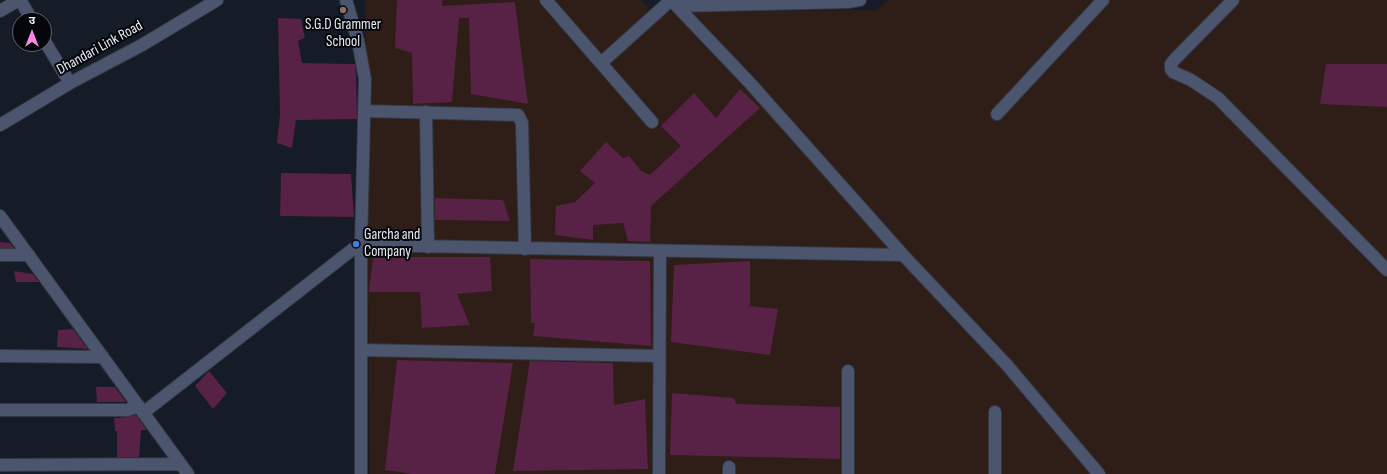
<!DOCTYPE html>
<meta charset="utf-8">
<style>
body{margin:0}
#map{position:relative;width:1387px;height:474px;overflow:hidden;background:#151b27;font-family:"Sofia Sans Condensed","Noto Sans Devanagari",sans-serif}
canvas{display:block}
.north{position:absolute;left:12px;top:12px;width:40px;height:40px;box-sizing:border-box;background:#04060a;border:1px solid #5f6268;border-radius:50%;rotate:0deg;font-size:11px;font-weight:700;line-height:16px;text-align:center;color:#e7ebf4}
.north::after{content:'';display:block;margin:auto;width:14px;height:18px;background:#fb87e5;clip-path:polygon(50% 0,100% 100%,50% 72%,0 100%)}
</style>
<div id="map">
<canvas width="1387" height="474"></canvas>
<div class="north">उ</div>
</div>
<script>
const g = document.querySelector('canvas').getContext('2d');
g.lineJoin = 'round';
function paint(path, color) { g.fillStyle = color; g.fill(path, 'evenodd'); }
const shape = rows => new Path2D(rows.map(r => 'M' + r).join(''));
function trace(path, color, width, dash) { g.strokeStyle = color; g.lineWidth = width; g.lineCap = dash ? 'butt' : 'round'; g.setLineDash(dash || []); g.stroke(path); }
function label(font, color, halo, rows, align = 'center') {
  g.font = font + ' "Sofia Sans Condensed",sans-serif'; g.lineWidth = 4; g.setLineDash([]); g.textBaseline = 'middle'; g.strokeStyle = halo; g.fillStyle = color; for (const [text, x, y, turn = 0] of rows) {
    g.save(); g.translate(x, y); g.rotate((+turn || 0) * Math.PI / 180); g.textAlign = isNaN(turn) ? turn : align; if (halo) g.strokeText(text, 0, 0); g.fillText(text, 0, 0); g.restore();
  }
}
paint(shape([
 [365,0,642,0,652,12,876,10,889,0,1387,0,1387,474,370,474]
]), '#2f1d17');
paint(shape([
 [397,0,442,0,442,6,515,2,528,104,471,94,469,18,459,18,452,102,413,104,412,53,395,48],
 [278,18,301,19,305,38,298,41,302,63,355,64,356,72,357,119,296,120,292,148,277,143,280,115],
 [1326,64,1387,64,1387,107,1320,104],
 [740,89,760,108,651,206,650,242,628,241,623,223,593,225,593,240,555,235,556,206,575,202,595,183,580,171,606,142,623,158,629,156,641,171,650,175,681,146,661,126,694,93,716,118],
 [281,173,351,174,354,217,280,216],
 [435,198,503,200,510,221,435,220],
 [0,242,10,243,14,248,0,248],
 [373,257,490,257,492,291,457,294,470,325,422,328,420,292,369,292],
 [530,259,650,261,651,346,533,336,535,323,531,323],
 [750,261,750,306,778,309,770,355,671,342,674,265],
 [14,271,33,274,39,282,16,282],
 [73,329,88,349,57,347,58,330],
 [397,360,513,363,495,474,413,474,385,470],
 [530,361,613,363,614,405,645,399,648,469,513,471],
 [209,371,227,393,213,409,195,386],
 [96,387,115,387,126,402,97,402],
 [672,393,734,398,736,404,840,407,840,459,670,455],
 [136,415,147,430,141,430,139,457,117,457,117,431,115,431,114,418,127,417]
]), '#582146');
const minor = shape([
 [20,0,32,20],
 [346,0,358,41,365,79,361,245,361,474],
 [546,0,652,122],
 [671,0,749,82,903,255,1006,364,1099,474],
 [1233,0,1175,59,1171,64,1171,69,1173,72,1191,80,1218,98,1387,270],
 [677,6,848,2,860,0],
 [0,11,19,0],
 [44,40,70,83],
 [601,63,671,0],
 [365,111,518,115,522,123,525,249],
 [426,112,428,247],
 [997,114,1103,0],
 [0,125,70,83,142,45,217,0],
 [0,216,188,474],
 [0,255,29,255],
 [361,350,659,356],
 [0,356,103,357],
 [0,410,127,410,139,406],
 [995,412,995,474],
 [143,413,353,249,361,245,903,255],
 [0,465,180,464],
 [729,467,729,474],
 [659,474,660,251],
 [848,474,848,371]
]);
trace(minor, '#323844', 14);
trace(minor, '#4b556d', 12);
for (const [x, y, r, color] of [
 [343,10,4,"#8d6e63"],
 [356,244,4,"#3f7fe0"]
]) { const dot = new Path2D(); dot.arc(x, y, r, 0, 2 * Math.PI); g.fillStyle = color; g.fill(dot); trace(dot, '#04060a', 1.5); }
label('15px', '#e7ebf4', '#04060a', [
 ["S.G.D Grammer",343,25],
 ["School",343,42],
 ["Garcha and",364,235,"left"],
 ["Company",364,252,"left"]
]);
label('15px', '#e7ebf4', '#04060a', [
 ["Dhandari Link Road",100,48,-29]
]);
</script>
